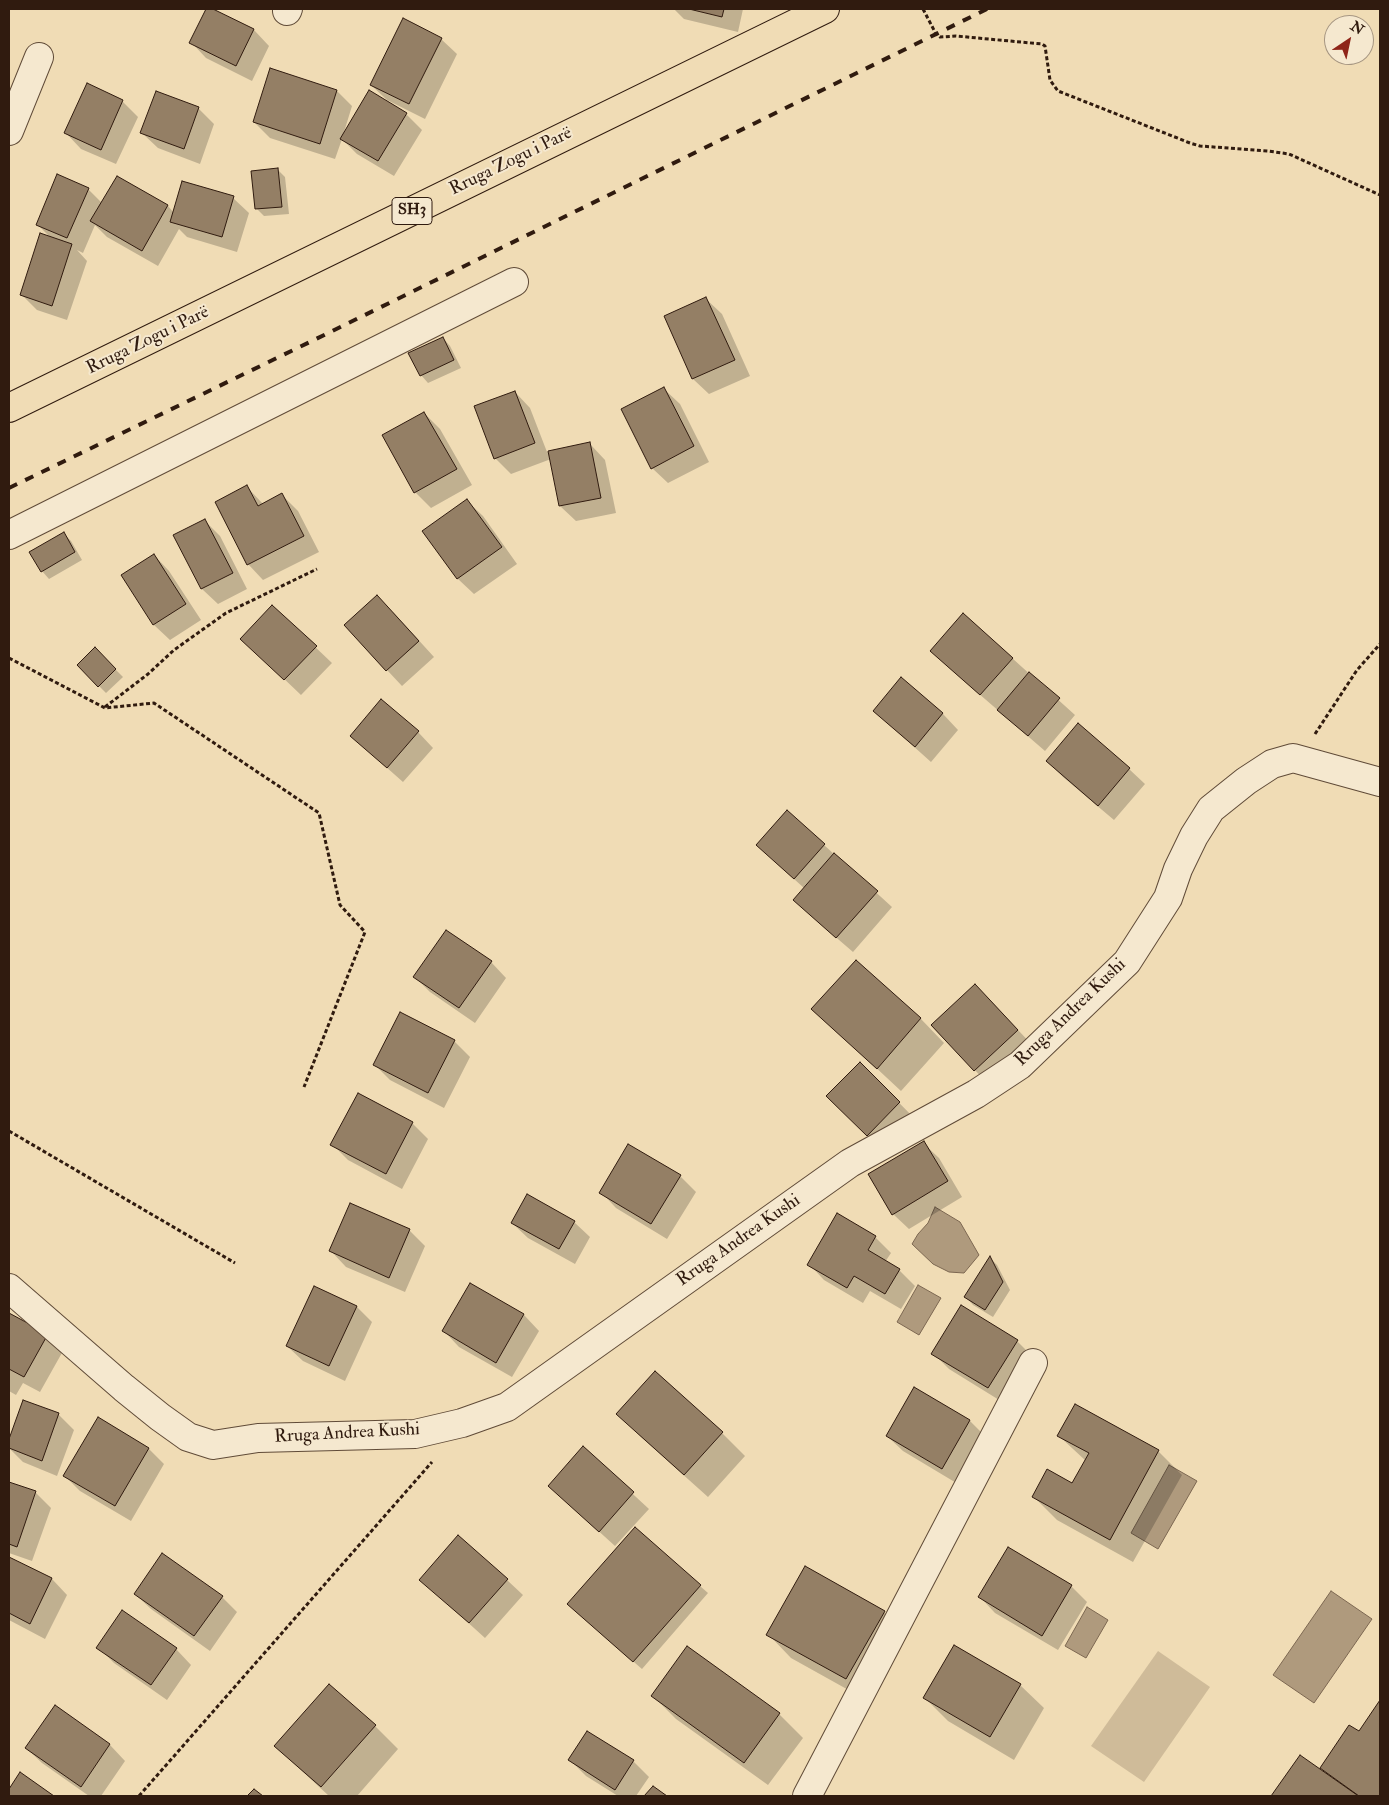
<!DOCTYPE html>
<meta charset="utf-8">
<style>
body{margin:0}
#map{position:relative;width:1389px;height:1805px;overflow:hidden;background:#f0dcb5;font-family:"IM FELL Double Pica",serif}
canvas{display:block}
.frame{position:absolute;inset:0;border:10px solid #301b0f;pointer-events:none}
.north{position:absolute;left:1324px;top:15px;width:50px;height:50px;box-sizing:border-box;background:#f5e8cf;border:1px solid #a69682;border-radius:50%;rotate:34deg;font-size:14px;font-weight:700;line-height:20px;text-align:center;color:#301b0f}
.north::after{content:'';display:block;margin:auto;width:18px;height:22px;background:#8f2418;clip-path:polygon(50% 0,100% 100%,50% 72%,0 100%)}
</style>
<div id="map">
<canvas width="1389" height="1805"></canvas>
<div class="frame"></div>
<div class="north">N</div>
</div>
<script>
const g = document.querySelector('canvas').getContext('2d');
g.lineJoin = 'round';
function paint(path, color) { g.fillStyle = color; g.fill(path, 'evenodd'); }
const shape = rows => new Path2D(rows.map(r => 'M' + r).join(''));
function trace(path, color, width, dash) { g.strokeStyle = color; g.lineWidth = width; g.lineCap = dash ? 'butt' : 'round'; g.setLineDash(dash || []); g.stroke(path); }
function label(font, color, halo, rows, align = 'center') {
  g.font = font + ' "IM FELL Double Pica",serif'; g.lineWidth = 4; g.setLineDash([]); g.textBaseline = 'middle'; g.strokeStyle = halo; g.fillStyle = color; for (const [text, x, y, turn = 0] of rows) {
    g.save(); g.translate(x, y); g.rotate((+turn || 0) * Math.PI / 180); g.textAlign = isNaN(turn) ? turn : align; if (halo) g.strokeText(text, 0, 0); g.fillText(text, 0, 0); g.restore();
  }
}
paint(shape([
 [1158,1651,1210,1687,1144,1782,1091,1746]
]), '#cfbb99');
const water = shape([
 [935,1207,960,1222,979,1255,964,1273,949,1272,933,1264,912,1244,918,1234,928,1223,935,1207],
 [918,1285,941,1298,919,1335,897,1322,918,1285],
 [1169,1465,1197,1481,1158,1549,1131,1533,1169,1465],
 [1331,1591,1372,1619,1314,1703,1273,1675,1331,1591],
 [1087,1607,1108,1620,1086,1658,1065,1646,1087,1607]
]);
paint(water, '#af9a7d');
trace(water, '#7c6751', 1);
paint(shape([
 [207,9,254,30,269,46,252,81,206,58,191,42],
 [674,9,743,9,738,32,684,19],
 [441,39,457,54,425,119,387,100,371,85],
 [337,91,352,106,344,132,406,114,422,130,394,176,357,154,342,139,335,159,270,138,254,122],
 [156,93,199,109,214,124,200,164,158,148,142,133],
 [122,101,138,117,116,164,81,149,66,133],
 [278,170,285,177,289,214,264,216,256,208],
 [117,177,168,206,174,213,233,198,249,213,237,252,187,237,179,229,158,266,107,237,95,225,83,253,77,250,87,261,67,320,37,310,22,295,51,238,37,224,88,189,102,203],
 [706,299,722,314,750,376,709,394,693,379,665,317],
 [443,338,450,346,461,368,428,383,421,375],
 [664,389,680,404,709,462,668,483,652,468],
 [515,392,530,408,547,452,590,444,605,460,616,513,576,521,560,506,551,459,511,474,495,458],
 [424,413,440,429,472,485,431,508,415,492],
 [247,487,263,504,282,495,298,511,319,552,263,580,248,564],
 [467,501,483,516,517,564,474,594,458,579,424,532],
 [204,520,220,536,247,589,218,604,202,589,174,535],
 [64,534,71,541,82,560,49,579,42,571],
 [154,555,169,571,201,620,170,640,154,625,122,575],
 [272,606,332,663,301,695,258,654],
 [393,612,434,657,402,686,387,670],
 [95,649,123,677,106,693,78,665],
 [932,651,1012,658,1075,715,1045,751,948,667],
 [901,679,943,714,958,730,931,762,874,711],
 [418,732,433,748,403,782,351,736],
 [1047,761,1129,769,1145,784,1114,820,1063,777],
 [824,845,892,907,853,952,810,915,804,888,774,861],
 [491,962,506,978,475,1023,430,992,415,977],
 [856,962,921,1019,944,1043,901,1091,813,1009],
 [991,1001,1033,1046,990,1086,932,1025],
 [454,1041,470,1057,444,1108,390,1080,374,1064],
 [860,1063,915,1119,883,1150,828,1096],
 [412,1123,428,1139,402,1189,348,1160,332,1144],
 [923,1143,939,1158,962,1197,909,1229,893,1214],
 [680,1176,696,1192,667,1239,616,1208,601,1192],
 [574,1222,590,1237,575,1264,528,1238,512,1223],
 [409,1230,425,1246,405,1292,346,1267,331,1251],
 [875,1237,891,1253,885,1262,899,1270,915,1286,901,1309,870,1291,863,1303,824,1280,809,1264],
 [990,1258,997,1265,1010,1290,993,1317,973,1305,966,1297],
 [471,1284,524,1315,539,1331,512,1377,459,1347,444,1331],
 [314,1287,357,1307,372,1322,345,1381,303,1361,287,1346],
 [9,1314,47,1335,63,1351,40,1392,23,1383,16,1395,9,1391],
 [1017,1341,1032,1356,1004,1403,949,1369,933,1353],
 [915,1389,970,1421,985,1436,958,1484,903,1451,887,1436],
 [24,1402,59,1415,74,1430,57,1476,23,1462,9,1448,9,1442],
 [618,1414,722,1433,745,1456,708,1497,641,1437],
 [98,1419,149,1449,164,1464,131,1521,80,1491,65,1476],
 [1059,1436,1158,1451,1182,1475,1133,1562,1057,1520,1033,1496,1073,1485,1086,1461],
 [583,1448,649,1509,615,1546,549,1486],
 [9,1483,35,1492,51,1508,32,1561,9,1553],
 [9,1558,52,1579,67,1595,45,1639,9,1620],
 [421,1580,507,1580,523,1595,485,1638],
 [700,1586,708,1593,642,1669,576,1612],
 [1071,1586,1087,1602,1058,1650,995,1613,980,1597],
 [135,1594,222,1597,237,1612,210,1651,151,1609],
 [884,1612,907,1635,870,1702,791,1658,768,1634],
 [98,1647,176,1649,191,1665,167,1700,114,1663],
 [687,1648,779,1714,803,1738,768,1785,676,1719,653,1696],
 [1020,1685,1044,1708,1014,1760,948,1721,925,1698],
 [1380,1702,1380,1796,1272,1796,1300,1756,1324,1773,1325,1772,1321,1768,1359,1733],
 [55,1707,110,1745,125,1761,101,1796,89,1796,42,1763,26,1748],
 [375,1726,398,1749,357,1796,329,1796,275,1746],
 [570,1760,633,1761,649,1777,636,1796,618,1796,586,1776]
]), '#0003');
const building = shape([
 [206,9,213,9,254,29,236,66,189,43,206,9],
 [689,9,724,9,722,17,689,9],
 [403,18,442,38,409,104,370,85,403,18],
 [270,68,337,90,320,144,253,122,270,68],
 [87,83,123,100,101,150,64,133,87,83],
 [369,90,407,113,378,161,340,139,369,90],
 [156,91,199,107,184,149,140,133,156,91],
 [278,168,282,207,255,209,251,171,278,168],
 [57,174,89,188,67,238,36,225,57,174],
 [117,176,168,205,142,251,90,221,117,176],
 [182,181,234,196,222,237,170,222,182,181],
 [40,233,72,244,52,306,20,295,40,233],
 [706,297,735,360,692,379,664,316,706,297],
 [443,337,454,360,420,376,408,353,443,337],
 [664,387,694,446,651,469,621,409,664,387],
 [515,391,535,443,494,459,474,406,515,391],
 [424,412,457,469,414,493,382,435,424,412],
 [590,442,601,498,559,506,548,451,590,442],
 [247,485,258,506,282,493,304,536,247,565,215,502,247,485],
 [467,499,502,547,457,579,422,531,467,499],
 [205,519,233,573,201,589,173,535,205,519],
 [64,532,75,552,41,572,29,552,64,532],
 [154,554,186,604,153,625,121,575,154,554],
 [377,595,419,641,386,671,344,625,377,595],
 [272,605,317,646,284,680,240,639,272,605],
 [963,613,1013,658,980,695,930,651,963,613],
 [95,647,116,669,98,687,77,665,95,647],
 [1029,672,1060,698,1028,736,997,710,1029,672],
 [901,677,943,713,915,747,873,711,901,677],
 [381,699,419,731,387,768,350,736,381,699],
 [1078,723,1130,768,1098,806,1046,761,1078,723],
 [787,810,825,844,794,879,756,845,787,810],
 [834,853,878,891,836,938,793,900,834,853],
 [446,930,492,961,459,1008,413,977,446,930],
 [856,960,921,1018,877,1069,811,1009,856,960],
 [975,984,1018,1030,974,1071,931,1025,975,984],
 [400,1012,455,1040,428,1093,373,1065,400,1012],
 [860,1062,900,1102,867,1136,826,1096,860,1062],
 [358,1093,413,1122,386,1174,330,1145,358,1093],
 [924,1141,948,1181,892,1215,868,1174,924,1141],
 [628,1144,681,1175,651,1224,599,1193,628,1144],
 [527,1194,575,1221,559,1249,511,1223,527,1194],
 [350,1203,410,1229,389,1278,329,1251,350,1203],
 [837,1213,876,1236,868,1250,900,1269,885,1294,854,1276,847,1288,807,1265,837,1213],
 [990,1256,1003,1282,985,1310,964,1297,990,1256],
 [470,1283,524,1314,496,1363,442,1331,470,1283],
 [314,1286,357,1306,329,1366,286,1346,314,1286],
 [961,1305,1018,1340,988,1388,931,1354,961,1305],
 [9,1313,48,1334,24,1377,9,1369,9,1313],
 [655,1371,723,1432,684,1475,616,1414,655,1371],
 [914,1387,970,1420,942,1469,886,1436,914,1387],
 [23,1400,59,1413,42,1461,9,1448,9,1439,23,1400],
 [1075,1404,1159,1450,1110,1540,1032,1497,1047,1469,1072,1483,1089,1453,1057,1436,1075,1404],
 [98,1417,149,1448,115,1506,63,1476,98,1417],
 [583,1446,634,1492,599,1532,548,1486,583,1446],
 [9,1482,36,1491,17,1547,9,1544,9,1482],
 [635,1527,701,1585,633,1662,567,1604,635,1527],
 [458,1535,508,1579,469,1623,419,1580,458,1535],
 [1008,1547,1072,1585,1042,1636,978,1597,1008,1547],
 [162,1553,223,1596,194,1636,134,1594,162,1553],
 [9,1557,52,1578,30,1624,9,1613,9,1557],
 [805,1566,885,1611,846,1679,766,1635,805,1566],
 [122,1610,177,1648,151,1685,96,1648,122,1610],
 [954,1645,1021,1684,990,1737,923,1698,954,1645],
 [687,1646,780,1713,744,1763,651,1696,687,1646],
 [329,1684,376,1725,321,1787,274,1746,329,1684],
 [1380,1700,1380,1796,1359,1796,1320,1768,1349,1725,1359,1731,1380,1700],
 [55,1705,110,1744,81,1787,25,1748,55,1705],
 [587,1731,634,1760,615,1790,568,1760,587,1731],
 [1300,1755,1357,1795,1357,1796,1271,1796,1300,1755],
 [20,1772,54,1796,9,1796,9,1789,20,1772],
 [653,1786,667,1796,644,1796,653,1786],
 [254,1789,263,1796,247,1796,254,1789]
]);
paint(building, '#947f65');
trace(building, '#301b0f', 1);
const minor = shape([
 [287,11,288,9],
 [9,131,39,57],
 [9,535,514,282],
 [9,1288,124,1388,160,1417,188,1437,213,1445,258,1438,415,1434,462,1423,507,1407,850,1163,976,1094,1020,1065,1127,962,1168,898,1178,869,1194,836,1211,809,1246,781,1272,764,1293,758,1380,782],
 [807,1796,1033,1363]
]);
const major = shape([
 [9,408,825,9]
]);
trace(minor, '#604b38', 30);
trace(major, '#301b0f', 30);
trace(shape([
 [923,9,936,34,940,37,956,36,1042,44,1045,46,1050,80,1058,91,1190,143,1200,146,1268,151,1289,154,1380,195],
 [9,658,105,708,154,703,319,813,340,905,365,932,304,1087],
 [105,707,148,674,174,650,226,613,317,569],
 [1315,734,1357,670,1380,644],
 [9,1131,235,1263],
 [139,1796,432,1462]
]), '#301b0f', 3, [4, 2.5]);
trace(minor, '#f5e8cf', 28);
trace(major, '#f0dcb5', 28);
trace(shape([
 [9,488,316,339,987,9]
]), '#301b0f', 4, [9, 9]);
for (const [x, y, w] of [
 [412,211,40]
]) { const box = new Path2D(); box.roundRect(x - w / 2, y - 13.5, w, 27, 4); g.fillStyle = '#f5e8cf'; g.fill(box); trace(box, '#301b0f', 1); }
label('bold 16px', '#301b0f', null, [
 ["SH3",412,211]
]);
label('18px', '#301b0f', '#f5e8cf', [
 ["Rruga Zogu i Parë",511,162,-26],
 ["Rruga Zogu i Parë",148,341,-26],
 ["Rruga Andrea Kushi",1071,1013,-44],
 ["Rruga Andrea Kushi",739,1241,-35],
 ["Rruga Andrea Kushi",347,1434,-3]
]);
</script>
